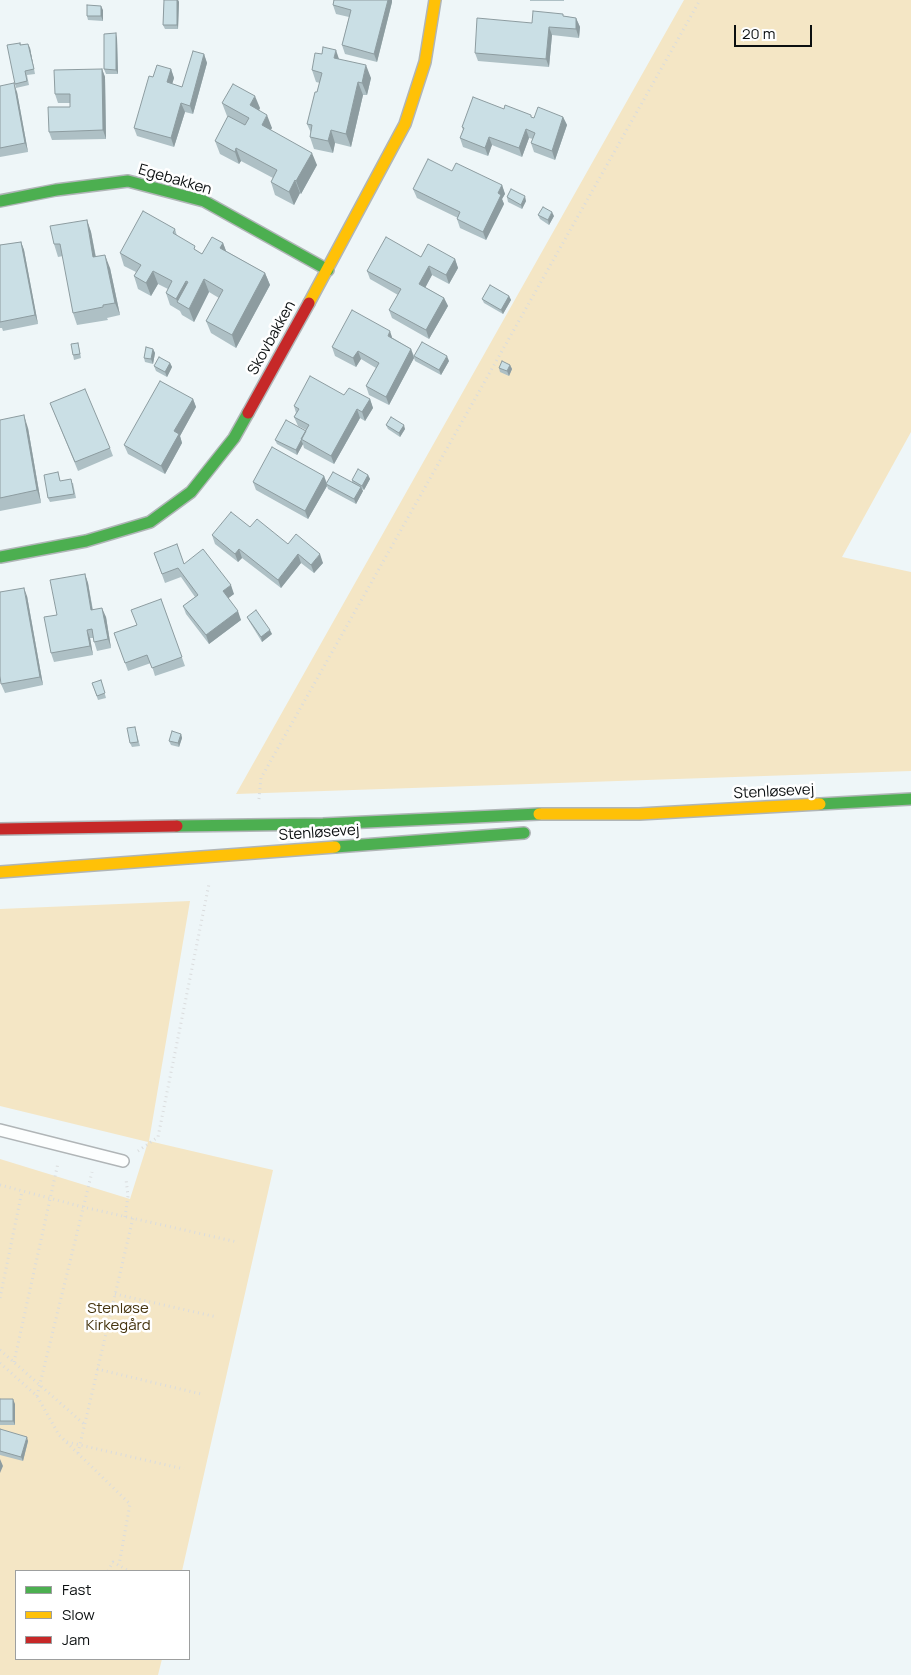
<!DOCTYPE html>
<meta charset="utf-8">
<style>
body{margin:0}
#map{position:relative;width:911px;height:1675px;overflow:hidden;background:#eef6f8;font-family:Manrope,sans-serif}
canvas{display:block}
.legend{position:absolute;left:15px;top:1570px;width:175px;height:90px;box-sizing:border-box;background:#fff;border:1px solid #9d9f9f;margin:0;padding:6px 9px;list-style:none;font-size:15px;color:#0b0f10}
.legend li{display:flex;align-items:center;gap:10px;height:25px}
.legend b{width:25px;border:1px solid #9d9f9f}
.scale{position:absolute;left:734px;top:25px;width:78px;height:22px;box-sizing:border-box;border:2px solid #0b0f10;border-top:0;padding-left:6px;font-size:15px;line-height:18px;white-space:nowrap;color:#0b0f10;-webkit-text-stroke:4px #fff;paint-order:stroke}
</style>
<div id="map">
<canvas width="911" height="1675"></canvas>
<ul class="legend">
<li><b style="height:6px;background:#4caf50"></b>Fast</li>
<li><b style="height:6px;background:#ffc107"></b>Slow</li>
<li><b style="height:6px;background:#c62828"></b>Jam</li>
</ul>
<div class="scale">20 m</div>
</div>
<script>
const g = document.querySelector('canvas').getContext('2d');
g.lineJoin = 'round';
function paint(path, color) { g.fillStyle = color; g.fill(path, 'evenodd'); }
const shape = rows => new Path2D(rows.map(r => 'M' + r).join(''));
function trace(path, color, width, dash) { g.strokeStyle = color; g.lineWidth = width; g.lineCap = dash ? 'butt' : 'round'; g.setLineDash(dash || []); g.stroke(path); }
function label(font, color, halo, rows, align = 'center') {
  g.font = font + ' Manrope,sans-serif'; g.lineWidth = 5; g.setLineDash([]); g.textBaseline = 'middle'; g.strokeStyle = halo; g.fillStyle = color; for (const [text, x, y, turn = 0] of rows) {
    g.save(); g.translate(x, y); g.rotate((+turn || 0) * Math.PI / 180); g.textAlign = isNaN(turn) ? turn : align; if (halo) g.strokeText(text, 0, 0); g.fillText(text, 0, 0); g.restore();
  }
}
paint(shape([
 [684,0,911,0,911,432,842,557,911,572,911,771,236,794],
 [190,901,149,1141,273,1170,182,1571,16,1571,16,1659,162,1659,158,1675,0,1675,0,1159,130,1199,148,1142,0,1106,0,909]
]), '#f4e6c5');
const lane = shape([
 [0,1130,123,1161]
]);
const fast = shape([
 [0,201,56,190,128,181,204,201,328,270],
 [0,557,86,541,150,522,191,492,234,438,248,413],
 [820,804,911,799],
 [177,826,323,824,539,814],
 [335,847,524,833]
]);
const slow = shape([
 [309,303,405,124,425,62,435,0],
 [539,814,639,814,820,804],
 [0,872,335,847]
]);
const jam = shape([
 [248,413,309,303],
 [0,829,177,826]
]);
trace(lane, '#b0b5b7', 14);
trace(fast, '#b0b5b7', 14);
trace(slow, '#b0b5b7', 14);
trace(jam, '#b0b5b7', 14);
trace(shape([
 [259,799,261,778,700,0],
 [138,1151,158,1137,209,884],
 [0,1185,83,1207,237,1242],
 [125,1217,128,1196,126,1179],
 [115,1294,217,1317],
 [0,1298,22,1191],
 [0,1350,84,1424],
 [14,1362,58,1163],
 [0,1363,37,1396,59,1435,130,1504,119,1565],
 [97,1369,201,1394],
 [37,1396,92,1172],
 [67,1442,184,1469],
 [78,1453,133,1218],
 [108,1571,113,1562,127,1570,127,1571]
]), '#dadcdd', 3, [1, 4]);
trace(lane, '#fcfefe', 11);
trace(fast, '#4caf50', 11);
trace(slow, '#ffc107', 11);
trace(jam, '#c62828', 11);
paint(shape([
 [164,0,178,0,179,2,178,29,165,29,163,25],
 [334,0,392,0,392,2,377,62,345,54,342,45,349,17,336,14,333,5],
 [530,0,564,0,564,1,530,1],
 [103,10,103,21,88,20,87,16],
 [564,16,576,18,580,27,579,38,552,35,549,67,478,61,475,53,532,23],
 [117,38,118,74,106,74,104,69],
 [20,43,21,45,30,48,35,74,27,75,29,85,16,88,15,84],
 [204,54,207,63,193,114,185,112,174,147,137,136,134,128,153,77,171,69,174,78,172,84,182,87],
 [339,59,371,78,367,95,363,95,351,147,335,143,333,153,314,149,310,137,311,133,307,124,320,83,316,82,312,70],
 [102,69,105,77,106,139,52,140,49,132,70,107,70,103,58,103,55,94],
 [0,86,17,92,28,152,0,157],
 [222,103,260,108,259,110,272,128,270,130,317,165,301,194,300,193,294,205,275,195,271,182,273,178,241,161,239,164,220,154,215,141,228,116,227,116],
 [504,109,534,118,563,117,567,125,555,160,534,152,531,143,533,139,529,138,522,157,492,145,488,156,463,147,460,138,463,130,462,127],
 [452,171,502,185,505,194,502,199,504,204,486,240,460,228,457,219,458,218,417,198,413,189],
 [507,197,526,201,522,209,508,202],
 [538,215,554,216,549,225,540,219],
 [87,220,91,232,96,257,110,268,120,315,107,318,108,320,77,325,73,313,63,256,58,257,54,244],
 [175,229,177,236,197,251,202,254,223,243,226,251,265,273,270,285,236,348,211,333,206,321,219,298,209,292,194,322,182,315,180,311,170,305,166,293,168,289,158,284,151,296,138,289,134,276,136,272,124,266,120,253],
 [21,242,24,250,38,324,3,331,2,328,0,328,0,245],
 [421,257,455,259,458,268,449,284,432,275,425,287,444,298,448,306,429,339,392,318,389,310,398,295,370,279,367,271],
 [509,296,511,300,503,314,484,303,482,299],
 [393,338,411,349,414,356,449,361,441,375,415,361,414,358,389,405,369,395,366,386,376,368,361,359,356,367,335,356,332,347],
 [79,347,81,358,74,360,73,355],
 [153,349,155,353,153,364,145,362,144,358],
 [170,363,172,367,167,377,156,371,154,366],
 [510,365,512,369,509,376,500,372,499,368],
 [344,395,370,399,373,408,365,421,360,418,334,464,304,448,303,444,297,455,277,444,275,440,306,430,298,426,294,417,296,413,294,406],
 [193,399,196,407,180,436,182,443,165,474,128,454,124,445],
 [50,403,110,448,113,456,78,471],
 [0,420,28,428,41,503,0,511],
 [386,425,405,429,400,437,388,429],
 [368,475,370,479,364,490,362,489,363,491,356,504,328,489,327,486,308,519,256,490,253,482,324,476,327,483,352,482,352,480],
 [59,477,60,481,73,483,76,498,50,502,48,498],
 [250,527,288,544,323,563,314,573,301,563,281,588,242,558,238,562,215,544,212,535],
 [154,553,184,564,234,594,228,598,241,620,209,644,186,614,183,606,195,597,181,577,165,583],
 [85,574,88,583,93,610,106,617,111,648,97,651,93,638,90,638,93,655,54,662,51,653,57,615],
 [27,596,43,685,5,693,1,684],
 [161,599,185,666,155,676,151,663,128,671,114,633,137,625],
 [247,617,272,634,262,642,249,621],
 [101,680,106,698,98,700,92,683],
 [136,731,140,746,132,747,130,743],
 [181,734,182,738,179,747,171,745,169,741],
 [0,1399,15,1404,15,1425,0,1425],
 [0,1429,28,1441,23,1461,0,1455]
]), '#aec0c5');
paint(shape([
 [177,0,178,0,179,2,178,29,177,25],
 [388,0,392,0,392,2,377,62,374,54],
 [101,6,103,10,103,21,101,16],
 [576,18,580,27,579,38,576,29],
 [549,27,552,35,549,67,546,59],
 [116,33,117,38,118,74,116,70],
 [28,44,30,48,35,74,34,69],
 [336,50,340,62,334,58],
 [204,54,207,63,193,114,190,106],
 [366,65,371,78,367,95,362,83],
 [102,69,105,77,106,139,103,130],
 [171,69,174,78,170,91,167,82],
 [358,82,363,95,351,147,346,134],
 [14,83,17,92,28,152,25,143],
 [255,96,260,108,255,118,250,105],
 [181,103,185,112,174,147,171,138],
 [267,115,272,128,266,138,262,125],
 [563,117,567,125,555,160,552,151],
 [526,129,529,138,522,157,519,148],
 [331,130,335,143,333,153,328,141],
 [489,137,492,145,488,156,485,148],
 [236,148,241,161,239,164,235,152],
 [312,153,317,165,301,194,296,181],
 [295,180,300,193,294,205,289,192],
 [502,185,505,194,502,199,504,204,486,240,483,232,498,193],
 [525,196,526,201,522,209,521,205],
 [552,212,554,216,549,225,548,220],
 [87,220,91,232,98,270,93,257],
 [21,242,24,250,38,324,35,315],
 [223,243,228,256,220,248],
 [105,255,110,268,120,315,115,303],
 [455,259,458,268,449,284,446,275],
 [429,266,432,275,423,292,419,284],
 [153,271,158,284,151,296,146,283],
 [265,273,270,285,236,348,232,335],
 [204,279,209,292,194,322,189,309],
 [186,281,191,293,178,303,176,299],
 [509,296,511,300,503,314,501,310],
 [444,298,448,306,429,339,426,330],
 [390,331,393,340,388,336],
 [153,349,155,353,153,364,151,359],
 [411,349,414,358,389,405,386,397],
 [358,351,361,359,356,367,353,358],
 [447,356,449,361,441,375,439,370],
 [170,363,172,367,167,377,165,372],
 [510,365,512,369,509,376,507,371],
 [193,399,196,407,180,436,182,443,165,474,161,466,174,431],
 [370,399,373,408,365,421,362,412],
 [357,409,360,418,334,464,331,456],
 [24,415,28,428,41,503,37,490],
 [404,425,405,429,400,437,399,433],
 [301,440,303,444,297,455,296,450],
 [368,475,370,479,364,490,362,486],
 [324,476,327,485,326,484,327,486,308,519,305,511],
 [361,487,363,491,356,504,354,499],
 [239,549,242,558,238,562,235,554],
 [298,554,301,563,281,588,278,580],
 [320,554,323,563,314,573,311,565],
 [85,574,88,583,94,619,91,610],
 [231,585,234,594,226,600,223,591],
 [24,588,27,596,43,685,40,677],
 [102,608,106,617,111,648,108,639],
 [238,611,241,620,209,644,206,635],
 [87,630,90,638,93,655,90,646],
 [270,630,272,634,262,642,261,637],
 [181,734,182,738,179,747,178,743],
 [13,1399,15,1404,15,1425,13,1421],
 [27,1437,28,1441,23,1461,21,1457],
 [0,1459,3,1466,0,1473]
]), '#8d9ca0');
const building = shape([
 [164,0,177,0,177,25,163,25,164,0],
 [334,0,388,0,374,54,342,45,351,10,333,5,334,0],
 [87,5,101,6,101,16,87,16,87,5],
 [533,11,563,14,563,16,576,18,576,29,549,27,546,59,475,53,477,18,532,23,533,11],
 [116,33,116,70,104,69,104,34,116,33],
 [20,43,20,45,28,44,34,69,25,71,27,81,15,84,7,45,20,43],
 [323,47,336,50,334,58,366,65,362,83,358,82,346,134,331,130,328,141,310,137,312,125,307,124,315,92,317,92,322,73,312,70,315,53,322,54,323,47],
 [193,51,204,54,190,106,181,103,171,138,134,128,149,76,153,77,157,65,171,69,167,82,182,87,193,51],
 [102,69,103,130,49,132,48,107,70,107,70,94,55,94,54,70,102,69],
 [14,83,25,143,0,148,0,86,14,83],
 [233,84,255,96,250,105,267,115,262,125,312,153,296,181,295,180,289,192,271,182,277,170,236,148,235,152,215,141,228,116,245,125,249,118,222,103,233,84],
 [473,97,504,109,505,105,531,115,531,117,534,118,538,107,563,117,552,151,531,143,535,133,526,129,519,148,489,137,485,148,460,138,464,128,462,127,473,97],
 [428,159,452,171,456,163,502,185,498,193,501,195,483,232,457,219,460,212,413,189,428,159],
 [511,189,525,196,521,205,507,197,511,189],
 [543,207,552,212,548,220,538,215,543,207],
 [143,211,175,229,173,233,195,246,194,249,202,254,212,237,223,243,220,248,265,273,232,335,206,321,223,290,204,279,189,309,177,302,188,282,186,281,176,299,166,293,172,281,153,271,146,283,134,276,141,265,120,253,143,211],
 [87,220,93,257,105,255,115,303,103,305,103,307,73,313,60,244,54,244,50,226,87,220],
 [386,237,421,257,428,244,455,259,446,275,429,266,419,284,444,298,426,330,389,310,401,289,367,271,386,237],
 [21,242,35,315,0,322,0,245,21,242],
 [490,285,509,296,501,310,482,299,490,285],
 [352,310,390,331,388,336,411,349,386,397,366,386,379,363,358,351,353,358,332,347,352,310],
 [422,342,447,356,439,370,414,356,422,342],
 [78,343,80,354,73,355,71,344,78,343],
 [146,347,153,349,151,359,144,358,146,347],
 [159,357,170,363,165,372,154,366,159,357],
 [502,361,510,365,507,371,499,368,502,361],
 [310,376,344,395,349,388,370,399,362,412,357,409,331,456,301,439,309,425,294,417,299,409,294,406,310,376],
 [160,381,193,399,174,431,179,434,161,466,124,445,160,381],
 [85,389,110,448,75,462,50,403,85,389],
 [24,415,37,490,0,498,0,420,24,415],
 [391,417,404,425,399,433,386,425,391,417],
 [286,420,306,431,296,450,275,440,286,420],
 [272,447,324,476,305,511,253,482,272,447],
 [358,469,368,475,362,486,352,480,358,469],
 [58,472,60,481,71,479,74,494,48,498,44,475,58,472],
 [333,472,361,487,354,499,326,484,333,472],
 [231,512,250,527,257,519,288,544,296,534,320,554,311,565,298,554,278,580,239,549,235,554,212,535,231,512],
 [177,544,184,564,203,549,231,585,223,591,238,611,206,635,183,606,198,595,178,568,162,574,154,553,177,544],
 [85,574,91,610,102,608,108,639,94,642,92,629,87,630,90,646,51,653,44,617,57,615,50,580,85,574],
 [24,588,40,677,1,684,0,676,0,592,24,588],
 [161,599,182,657,152,668,147,655,125,663,114,633,137,625,131,610,161,599],
 [256,610,270,630,261,637,247,617,256,610],
 [101,680,105,693,97,696,92,683,101,680],
 [135,727,138,742,130,743,127,728,135,727],
 [172,731,181,734,178,743,169,741,172,731],
 [0,1399,13,1399,13,1421,0,1421,0,1399],
 [0,1429,27,1437,21,1457,0,1451,0,1429]
]);
paint(building, '#cadfe5');
trace(building, '#8d9ca0', 1);
label('15px', '#0b0f10', '#fff', [
 ["Egebakken",175,180,16],
 ["Skovbakken",272,338,-61],
 ["Stenløsevej",774,792,-3],
 ["Stenløsevej",319,833,-4]
]);
label('15px', '#45340e', '#fff', [
 ["Stenløse",118,1309],
 ["Kirkegård",118,1326]
]);
</script>
